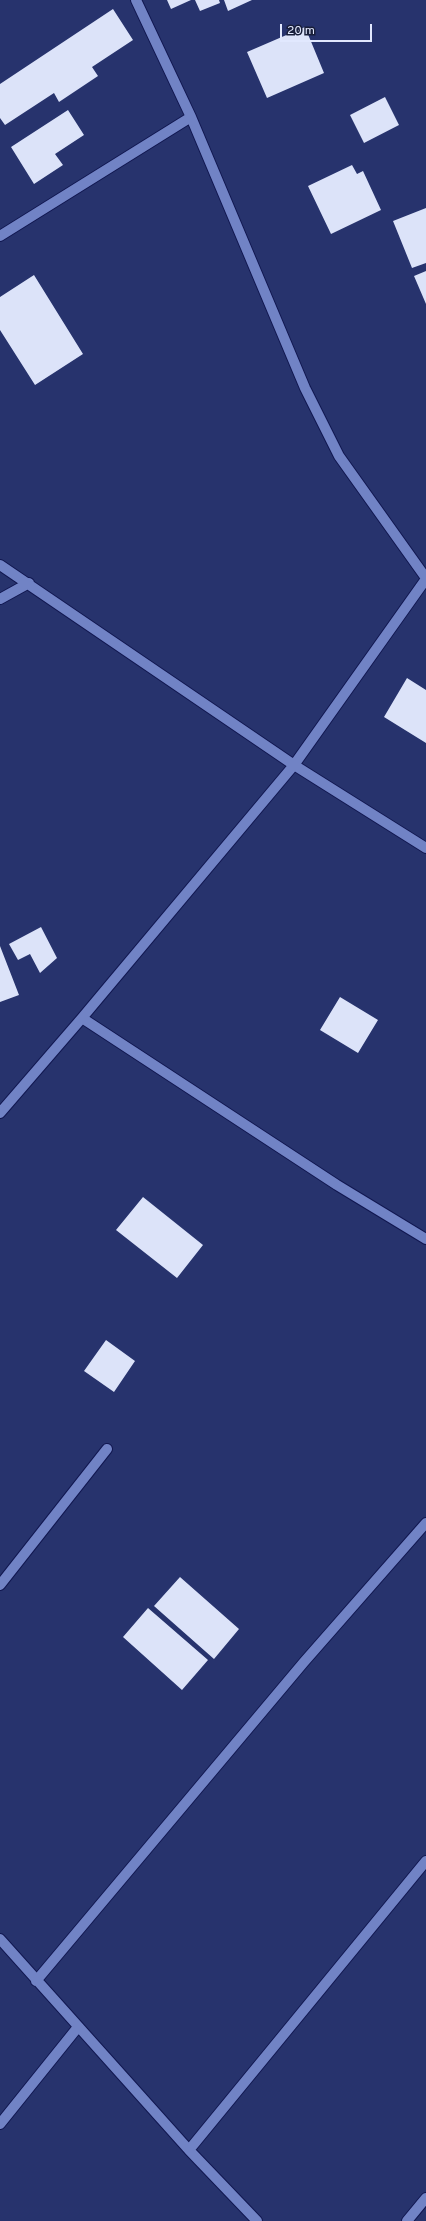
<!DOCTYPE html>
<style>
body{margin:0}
#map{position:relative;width:426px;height:2221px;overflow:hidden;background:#27336d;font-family:Overpass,sans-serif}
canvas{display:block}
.scale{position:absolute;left:280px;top:24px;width:92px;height:18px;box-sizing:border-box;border:2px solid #e1e8fe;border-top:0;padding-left:5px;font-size:12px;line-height:14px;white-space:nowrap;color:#e1e8fe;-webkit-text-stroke:3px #181e39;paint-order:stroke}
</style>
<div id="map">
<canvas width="426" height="2221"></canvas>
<div class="scale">20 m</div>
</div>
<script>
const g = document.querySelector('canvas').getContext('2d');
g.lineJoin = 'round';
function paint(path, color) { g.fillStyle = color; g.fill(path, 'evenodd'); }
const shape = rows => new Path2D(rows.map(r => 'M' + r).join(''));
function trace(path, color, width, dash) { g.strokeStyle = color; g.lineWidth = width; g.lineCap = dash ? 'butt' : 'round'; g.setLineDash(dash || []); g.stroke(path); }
paint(shape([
 [167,0,191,0,171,9],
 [195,0,219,0,220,3,200,11],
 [224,0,252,0,228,11],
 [113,9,133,40,92,67,98,76,59,102,54,93,5,125,0,118,0,84],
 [305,27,324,73,267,98,247,52],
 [385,97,399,125,364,143,350,115],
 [68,110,84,135,55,154,63,165,34,184,11,147],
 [352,165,357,174,363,171,381,210,331,234,308,186],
 [426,208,426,263,412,268,393,221],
 [426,271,426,304,414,276],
 [34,275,83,354,35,385,0,330,0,297],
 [407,678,426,690,426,743,384,717],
 [41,927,57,958,40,973,30,954,18,960,9,944],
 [0,946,19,995,0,1002],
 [340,997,378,1020,358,1053,320,1030],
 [143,1197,203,1245,177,1278,116,1230],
 [106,1340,135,1361,114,1392,84,1371],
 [180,1577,239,1629,214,1659,154,1606],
 [148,1608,208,1660,182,1690,123,1637]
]), '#dce3f9');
const minor = shape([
 [136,0,191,117,305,388,339,456,426,578],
 [0,236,191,117],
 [0,565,294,765,426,848],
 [0,599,29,583],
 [82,1018,337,1185,426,1239],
 [0,1113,82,1018,294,765,426,579],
 [0,1585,107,1449],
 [0,1939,189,2150,257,2221],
 [36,1981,304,1662,426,1523],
 [0,2124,78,2027],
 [189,2150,426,1861],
 [407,2221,426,2198]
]);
trace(minor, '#111750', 12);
trace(minor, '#7183c5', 10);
</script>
